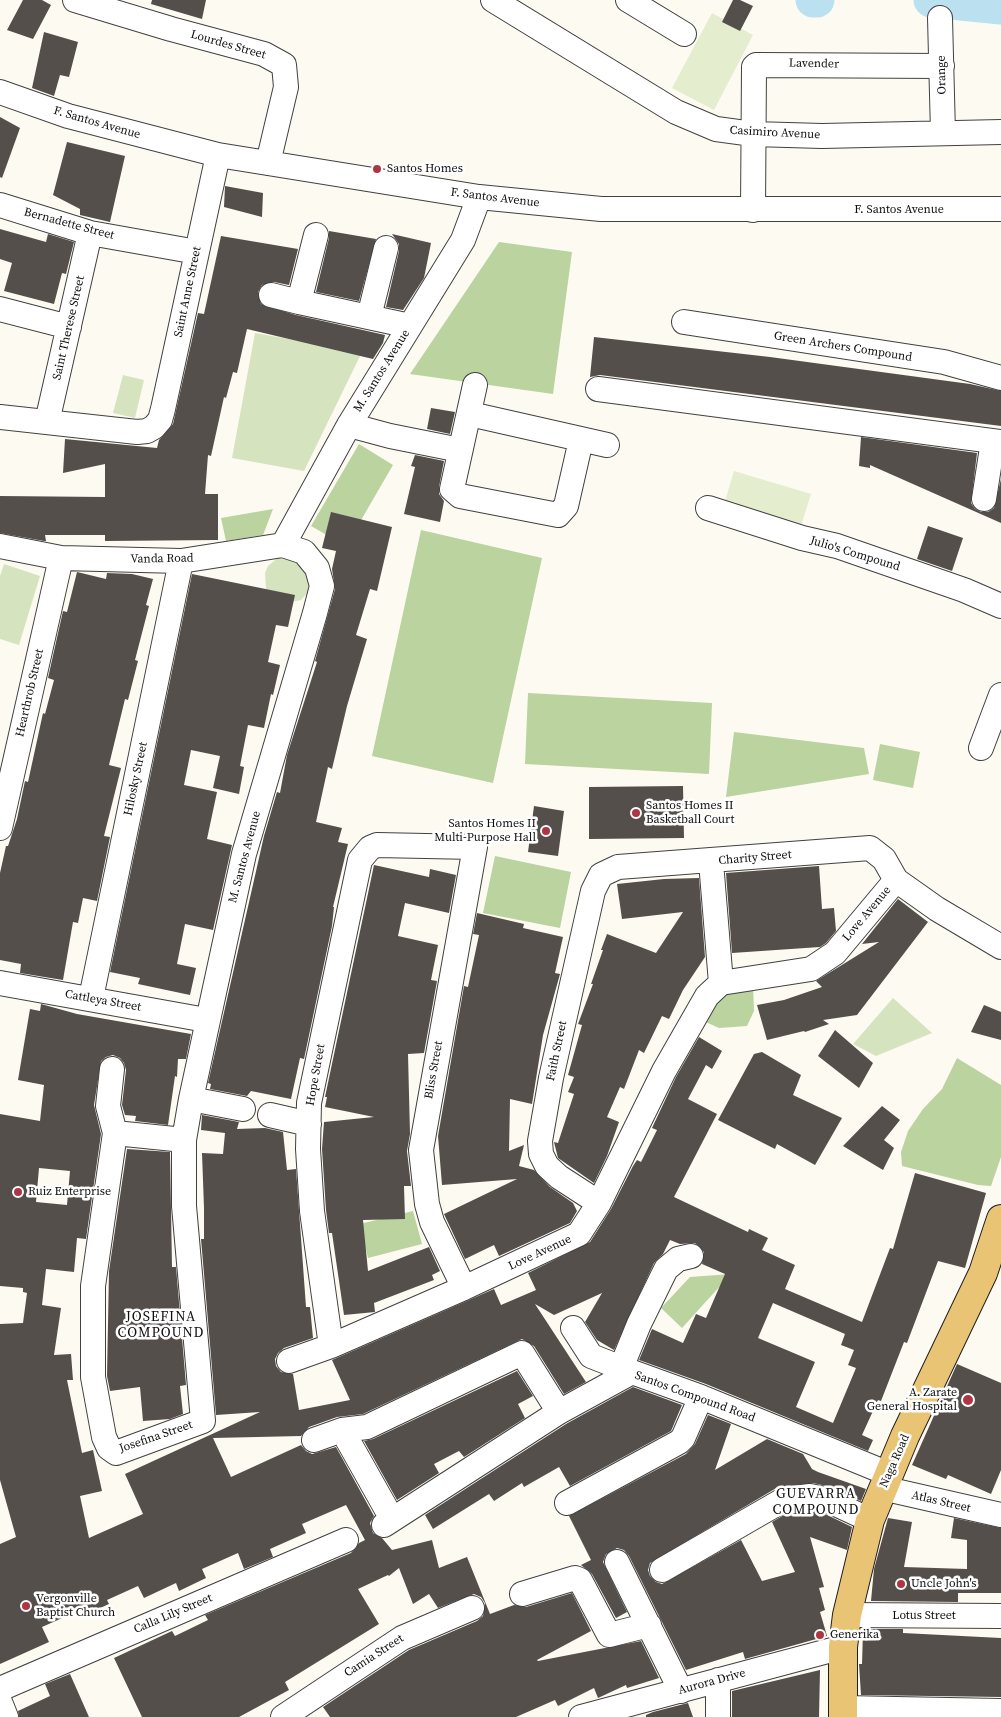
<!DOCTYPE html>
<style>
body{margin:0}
canvas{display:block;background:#fdfaf1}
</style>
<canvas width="1001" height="1717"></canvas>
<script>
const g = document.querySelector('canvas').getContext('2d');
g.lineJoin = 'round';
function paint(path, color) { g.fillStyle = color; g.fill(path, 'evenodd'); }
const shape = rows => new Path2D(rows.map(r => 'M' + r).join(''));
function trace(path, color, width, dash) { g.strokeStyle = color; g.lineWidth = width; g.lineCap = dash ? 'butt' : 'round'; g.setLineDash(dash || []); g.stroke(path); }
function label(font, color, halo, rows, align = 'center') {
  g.font = font + ' "Source Serif 4",serif'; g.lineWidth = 5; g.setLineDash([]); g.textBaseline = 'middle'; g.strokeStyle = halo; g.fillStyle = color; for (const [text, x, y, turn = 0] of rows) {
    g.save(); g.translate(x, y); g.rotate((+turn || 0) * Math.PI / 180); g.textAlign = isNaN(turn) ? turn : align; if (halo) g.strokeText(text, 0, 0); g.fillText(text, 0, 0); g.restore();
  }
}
paint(shape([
 [255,333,362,352,304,471,232,458],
 [123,375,144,380,135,418,113,413],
 [280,556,303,559,312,588,301,600,286,603,266,589,265,573,268,566],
 [4,564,40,576,19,645,0,639,0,576],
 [893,998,932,1033,876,1056,853,1044]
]), '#d5e4be');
paint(shape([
 [499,242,572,252,553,394,410,374],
 [359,444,393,465,346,546,311,526],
 [273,509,263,535,226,541,221,518],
 [421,530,542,558,493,783,372,756],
 [528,693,712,703,709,774,525,764],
 [734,732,864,748,869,774,726,797],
 [880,744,920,752,913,788,873,780],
 [495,856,571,872,560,928,483,913],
 [753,985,754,1011,747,1026,719,1028,699,1019,713,994],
 [957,1058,1001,1085,1001,1157,991,1186,978,1185,902,1166,901,1152,908,1131,923,1109,942,1089],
 [413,1211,422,1244,368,1258,360,1224],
 [731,1274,682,1328,661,1308,690,1277]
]), '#bad39f');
paint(shape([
 [712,13,753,35,714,110,672,88],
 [734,471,811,494,799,532,723,508]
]), '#e4edce');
trace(shape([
 [813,0,817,0],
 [931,0,1001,7]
]), '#bbe0ef', 35);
paint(shape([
 [23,0,42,0,51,5,33,39,7,30],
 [152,0,206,0,202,19,151,4],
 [733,0,740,0,753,6,740,31,722,22],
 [44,32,78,42,69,77,60,75,54,96,32,88],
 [0,117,20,128,2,178,0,177],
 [67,142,125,156,110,222,80,215,80,209,53,195],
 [225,186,263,193,262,217,224,207],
 [0,229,46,242,48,234,74,242,66,274,62,273,54,304,4,291,12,263,0,259],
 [329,231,376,239,359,301,316,292,329,238],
 [392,234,431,243,424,278,403,310,386,307,399,251,399,244],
 [221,236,298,249,289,285,274,282,262,285,258,292,261,304,296,315,385,335,383,343,373,359,247,329,237,373,233,372,226,398,224,397,211,456,208,455,205,494,218,494,218,540,105,541,105,535,45,535,46,541,44,541,0,533,0,496,105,497,105,464,63,473,65,439,157,448,159,440,173,424,198,313,204,314],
 [594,337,770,357,970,384,1001,391,1001,426,600,375,590,377],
 [431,408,455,412,450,434,427,429],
 [861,437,977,453,971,503,975,509,981,512,988,512,994,508,1001,479,1001,523,870,465,870,468,859,466],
 [415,455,444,461,439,487,439,494,444,501,440,522,404,514,415,467,411,466],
 [331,512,392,527,377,591,370,589,356,635,367,639,347,706,332,769,328,767,316,822,342,828,338,842,348,844,333,907,334,907,332,926,304,1059,300,1058,291,1099,251,1091,247,1096,210,1089,211,1084,208,1083,264,836,277,792,280,793,287,755,317,662,315,661,335,589,332,569,336,551,322,548],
 [928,526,963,538,952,571,917,559],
 [77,572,106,579,107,573,132,574,153,579,146,605,149,606,135,660,138,661,128,700,125,699,109,765,121,768,104,836,110,837,97,901,83,898,78,923,73,922,63,980,20,973,21,964,0,960,0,873,6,846,8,846,17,819,25,781,28,782,43,713,45,714,54,680,48,678,63,611,67,612],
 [192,574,295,595,288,627,276,625,268,662,280,665,273,695,271,694,264,728,248,725,240,766,244,767,239,794,213,788,220,756,191,750,184,785,217,792,207,839,232,845,213,930,185,924,177,964,196,968,190,995,138,984,140,978,110,972],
 [683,786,684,838,589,839,589,787],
 [534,806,564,811,558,856,528,852],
 [374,865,429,877,430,869,456,875,449,913,405,903,398,936,438,945,431,980,437,981,424,1053,408,1054,410,1134,407,1151,411,1186,404,1186,405,1219,363,1220,368,1271,429,1247,440,1271,432,1275,434,1280,374,1303,375,1312,344,1315,332,1233,329,1233,326,1210,322,1149,324,1122,374,1117,325,1107,327,1097,325,1097],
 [819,866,822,909,834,908,836,931,826,943,820,947,732,953,726,873],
 [699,878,705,957,683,990,669,1019,662,1016,644,1053,639,1050,624,1089,620,1087,607,1117,619,1122,607,1156,594,1183,558,1158,554,1142,558,1143,574,1094,568,1092,574,1077,568,1075,582,1025,578,1024,593,984,591,984,603,950,601,950,607,934,656,953,683,912,622,919,617,884,664,879],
 [898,899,928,922,857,1015,823,1020,829,1024,805,1032,804,1031,767,1040,757,1005,784,1000,822,987,816,981,879,942,862,944],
 [477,913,524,924,523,928,563,937,555,973,560,974,543,1035,532,1104,510,1099,509,1151,524,1145,519,1166,534,1170,550,1187,573,1203,577,1211,570,1223,499,1256,494,1245,465,1259,444,1214,517,1179,442,1185,438,1136,464,986,468,987,479,935,473,934],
 [41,1004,77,1014,191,1034,186,1059,178,1059,177,1077,175,1076,168,1125,135,1121,136,1116,125,1115,122,1105,126,1070,124,1063,120,1058,113,1055,106,1057,101,1061,94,1105,101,1134,86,1239,77,1238,74,1272,46,1269,42,1305,61,1308,54,1355,71,1354,73,1380,67,1380,82,1453,93,1450,102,1491,80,1496,89,1538,143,1514,125,1474,260,1412,216,1415,201,1239,204,1239,204,1208,202,1153,223,1154,225,1133,201,1130,202,1115,239,1122,237,1129,265,1128,283,1132,287,1170,296,1169,306,1307,310,1307,313,1338,284,1348,278,1353,275,1359,276,1366,281,1372,293,1374,299,1410,350,1400,332,1360,494,1289,501,1305,536,1290,528,1273,590,1242,611,1209,633,1166,637,1160,641,1162,657,1130,652,1128,676,1077,699,1037,722,1051,712,1069,706,1065,688,1099,717,1114,674,1197,748,1232,749,1229,768,1238,762,1250,795,1265,785,1289,862,1322,890,1248,893,1249,915,1173,986,1193,965,1268,938,1261,907,1343,904,1342,881,1401,878,1400,862,1435,873,1440,868,1451,706,1384,639,1360,652,1329,683,1343,696,1314,706,1318,725,1274,702,1264,704,1252,695,1243,680,1244,670,1240,663,1254,654,1263,614,1350,597,1340,585,1322,602,1293,554,1315,535,1304,586,1382,564,1394,534,1346,522,1339,363,1414,337,1417,309,1427,301,1436,213,1438,231,1477,301,1445,306,1451,312,1454,336,1447,374,1516,370,1523,373,1533,382,1538,392,1550,432,1540,439,1568,467,1557,490,1614,514,1605,526,1607,572,1593,591,1631,537,1660,538,1661,641,1641,659,1678,627,1688,626,1685,598,1698,594,1688,558,1706,555,1700,516,1717,330,1717,323,1707,409,1650,477,1621,483,1616,485,1603,481,1597,474,1594,438,1608,429,1594,413,1604,399,1568,389,1576,388,1575,358,1589,379,1624,285,1682,289,1690,239,1717,142,1717,114,1658,172,1631,175,1636,208,1620,205,1615,351,1553,359,1543,365,1540,346,1505,302,1524,306,1533,270,1549,273,1557,244,1569,238,1553,202,1569,206,1578,179,1591,176,1583,144,1598,138,1586,107,1600,109,1604,80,1617,78,1611,42,1627,49,1642,0,1664,0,1544,16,1537,0,1480,0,1324,23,1323,27,1293,23,1292,23,1288,0,1286,0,1114,40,1121,44,1085,18,1080,30,1009,40,1011],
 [39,1168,70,1171,67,1205,36,1202],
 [773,1303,845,1334,841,1345,854,1350,848,1365,856,1368,833,1423,796,1407,815,1362,758,1338],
 [984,1005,1001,1012,1001,1040,971,1032],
 [835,1030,873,1063,859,1088,818,1056],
 [762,1052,801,1075,793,1095,842,1118,815,1165,777,1144,775,1149,718,1120,754,1054],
 [882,1106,900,1120,884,1140,894,1148,883,1170,843,1146],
 [127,1149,170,1152,172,1267,176,1267,186,1385,180,1386,183,1414,170,1419,143,1421,140,1387,110,1391,107,1376,109,1271],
 [957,1364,1001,1383,1001,1470,991,1494,948,1475,946,1479,912,1465],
 [517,1371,533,1396,518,1404,525,1418,464,1457,459,1451,434,1464,439,1473,397,1500,364,1441,373,1439],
 [633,1387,682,1405,671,1431,570,1486,559,1467,524,1487,522,1483,494,1501,489,1494,433,1529,425,1515,566,1424],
 [708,1415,731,1424,715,1470,767,1439,803,1454,812,1469,818,1472,866,1489,861,1501,831,1487,813,1483,778,1487,650,1563,648,1570,650,1576,656,1582,662,1584,741,1540,762,1581,795,1572,772,1522,789,1512,809,1510,821,1512,852,1527,847,1550,810,1537,824,1587,819,1588,825,1610,820,1612,827,1636,745,1659,743,1652,686,1670,629,1556,624,1550,617,1548,606,1554,603,1562,627,1612,616,1618,592,1574,581,1565,591,1560,569,1516,686,1454,695,1444],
 [888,1518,912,1522,904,1567,967,1569,967,1540,951,1538,954,1518,1001,1528,1001,1593,958,1593,958,1602,871,1601,874,1569],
 [868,1629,903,1629,903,1633,1001,1638,1001,1697,861,1695,859,1664,862,1664,863,1631],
 [820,1670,819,1717,732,1717,732,1691],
 [70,1674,89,1717,19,1717,18,1711,50,1696,45,1684],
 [688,1703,693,1717,646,1717,646,1715,653,1712]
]), '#554f4c');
const minor = shape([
 [75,0,171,29,264,54,284,65,286,87,268,163],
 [493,0,676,112,716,129,753,134,822,136,1001,132],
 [628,0,684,34],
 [940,18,943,133],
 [0,92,68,116,218,155,479,197,601,209,1001,209],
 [0,205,90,233,197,252],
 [753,210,754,67,756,65,942,66],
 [316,235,299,302,410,326],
 [271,295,299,302],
 [0,309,69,327],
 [369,317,386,248],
 [684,322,944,362,1001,378],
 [475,385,452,489,460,496,558,515,566,506,581,440],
 [598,389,1001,442],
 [470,414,607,445],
 [0,417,137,432,147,431,154,427,160,420,163,409,218,155],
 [47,422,90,233],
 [349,425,390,436,460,450],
 [984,499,993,441],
 [708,508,802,538,837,546,964,590,1001,606],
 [283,545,349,425,463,240,479,197],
 [0,546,61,558,181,561,283,545,304,552,317,568,322,586,315,613,244,854,191,1099,243,1109],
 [981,748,1001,695],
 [0,828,61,558],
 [711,862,721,983],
 [0,983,206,1020],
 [91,998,181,561],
 [112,1069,108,1106,115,1133,93,1286,93,1377,104,1437,109,1448,116,1453,203,1421,184,1206,184,1140,191,1099],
 [270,1115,309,1124],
 [115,1133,184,1140],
 [599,1203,559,1177,547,1166,541,1154,540,1141,551,1078,593,891,601,875,618,867,870,848,884,859,896,880,937,909,1001,947],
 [573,1328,591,1356,632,1372],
 [331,1346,312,1211,308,1149,309,1103,360,860,370,848,377,845,475,847,421,1150,427,1204,432,1222,464,1288],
 [289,1361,331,1346,464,1288,579,1234,599,1203,664,1071,707,996,721,983,811,969,835,953,896,880],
 [621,1368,639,1324,666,1269,678,1259,691,1256],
 [342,1430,392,1519],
 [314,1440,342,1430,367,1427,522,1353,559,1412],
 [882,1488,1001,1515],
 [567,1503,679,1442,683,1438,701,1397],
 [384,1525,559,1412,632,1372,701,1397,889,1474],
 [617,1562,681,1691],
 [662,1570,785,1499,810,1496,825,1499,870,1520],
 [522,1594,575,1578,580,1580,609,1635,649,1625],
 [847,1615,1001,1616],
 [0,1689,346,1540],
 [0,1702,6,1717],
 [843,1708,1001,1711],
 [283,1717,402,1638,472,1608],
 [581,1717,843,1647],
 [718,1717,718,1680]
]);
const major = shape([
 [843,1717,843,1647,847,1615,870,1520,905,1436,983,1273,1001,1219]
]);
trace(minor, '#414141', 26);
trace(major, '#1f1f1f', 30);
trace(minor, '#fff', 24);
trace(major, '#e9c475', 28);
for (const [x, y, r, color] of [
 [377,169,5,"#ae3644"],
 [636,813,5,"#ae3644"],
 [546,831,5,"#ae3644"],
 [18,1192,5,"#ae3644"],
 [968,1400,6,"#ae3644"],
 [901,1584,5,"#ae3644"],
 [26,1606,5,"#ae3644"],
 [820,1635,5,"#ae3644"]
]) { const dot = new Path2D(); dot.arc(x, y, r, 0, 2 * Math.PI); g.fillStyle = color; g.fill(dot); trace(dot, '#fff', 2); }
label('12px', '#0e0e0e', '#fff', [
 ["Lourdes Street",228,45,16],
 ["Lavender",814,64,1],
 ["Orange",942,75,-91],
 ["F. Santos Avenue",97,123,16],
 ["Casimiro Avenue",775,133,3],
 ["F. Santos Avenue",495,198,7],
 ["F. Santos Avenue",899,210],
 ["Bernadette Street",69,224,15],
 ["Saint Anne Street",188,292,-78],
 ["Saint Therese Street",69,328,-77],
 ["Green Archers Compound",843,347,9],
 ["M. Santos Avenue",382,371,-58],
 ["Julio's Compound",855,554,17],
 ["Vanda Road",162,559,-1],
 ["Hearthrob Street",30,693,-77],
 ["Hilosky Street",136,779,-78],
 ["M. Santos Avenue",245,857,-75],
 ["Charity Street",755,858,-5],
 ["Love Avenue",867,914,-50],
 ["Cattleya Street",103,1001,10],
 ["Faith Street",557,1051,-78],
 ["Bliss Street",434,1070,-80],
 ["Hope Street",316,1075,-80],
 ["Love Avenue",540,1253,-25],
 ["Santos Compound Road",695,1397,20],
 ["Josefina Street",156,1437,-19],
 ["Naga Road",895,1461,-66],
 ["Atlas Street",941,1502,13],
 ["Calla Lily Street",173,1614,-23],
 ["Lotus Street",924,1616],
 ["Camia Street",374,1656,-33],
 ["Aurora Drive",712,1682,-15]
]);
label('12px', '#0e0e0e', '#fff', [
 ["Santos Homes",387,169],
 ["Santos Homes II",646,806],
 ["Basketball Court",646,820],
 ["Santos Homes II",536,824,"right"],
 ["Multi-Purpose Hall",536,838,"right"],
 ["Ruiz Enterprise",28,1192],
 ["A. Zarate",957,1393,"right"],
 ["General Hospital",957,1407,"right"],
 ["Uncle John's",911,1584],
 ["Vergonville",36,1599],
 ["Baptist Church",36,1613],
 ["Generika",830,1635]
], 'left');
g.letterSpacing = '1px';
label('14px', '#0e0e0e', '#fff', [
 ["JOSEFINA",161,1317],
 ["COMPOUND",161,1333],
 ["GUEVARRA",816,1494],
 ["COMPOUND",816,1510]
]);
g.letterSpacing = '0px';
</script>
